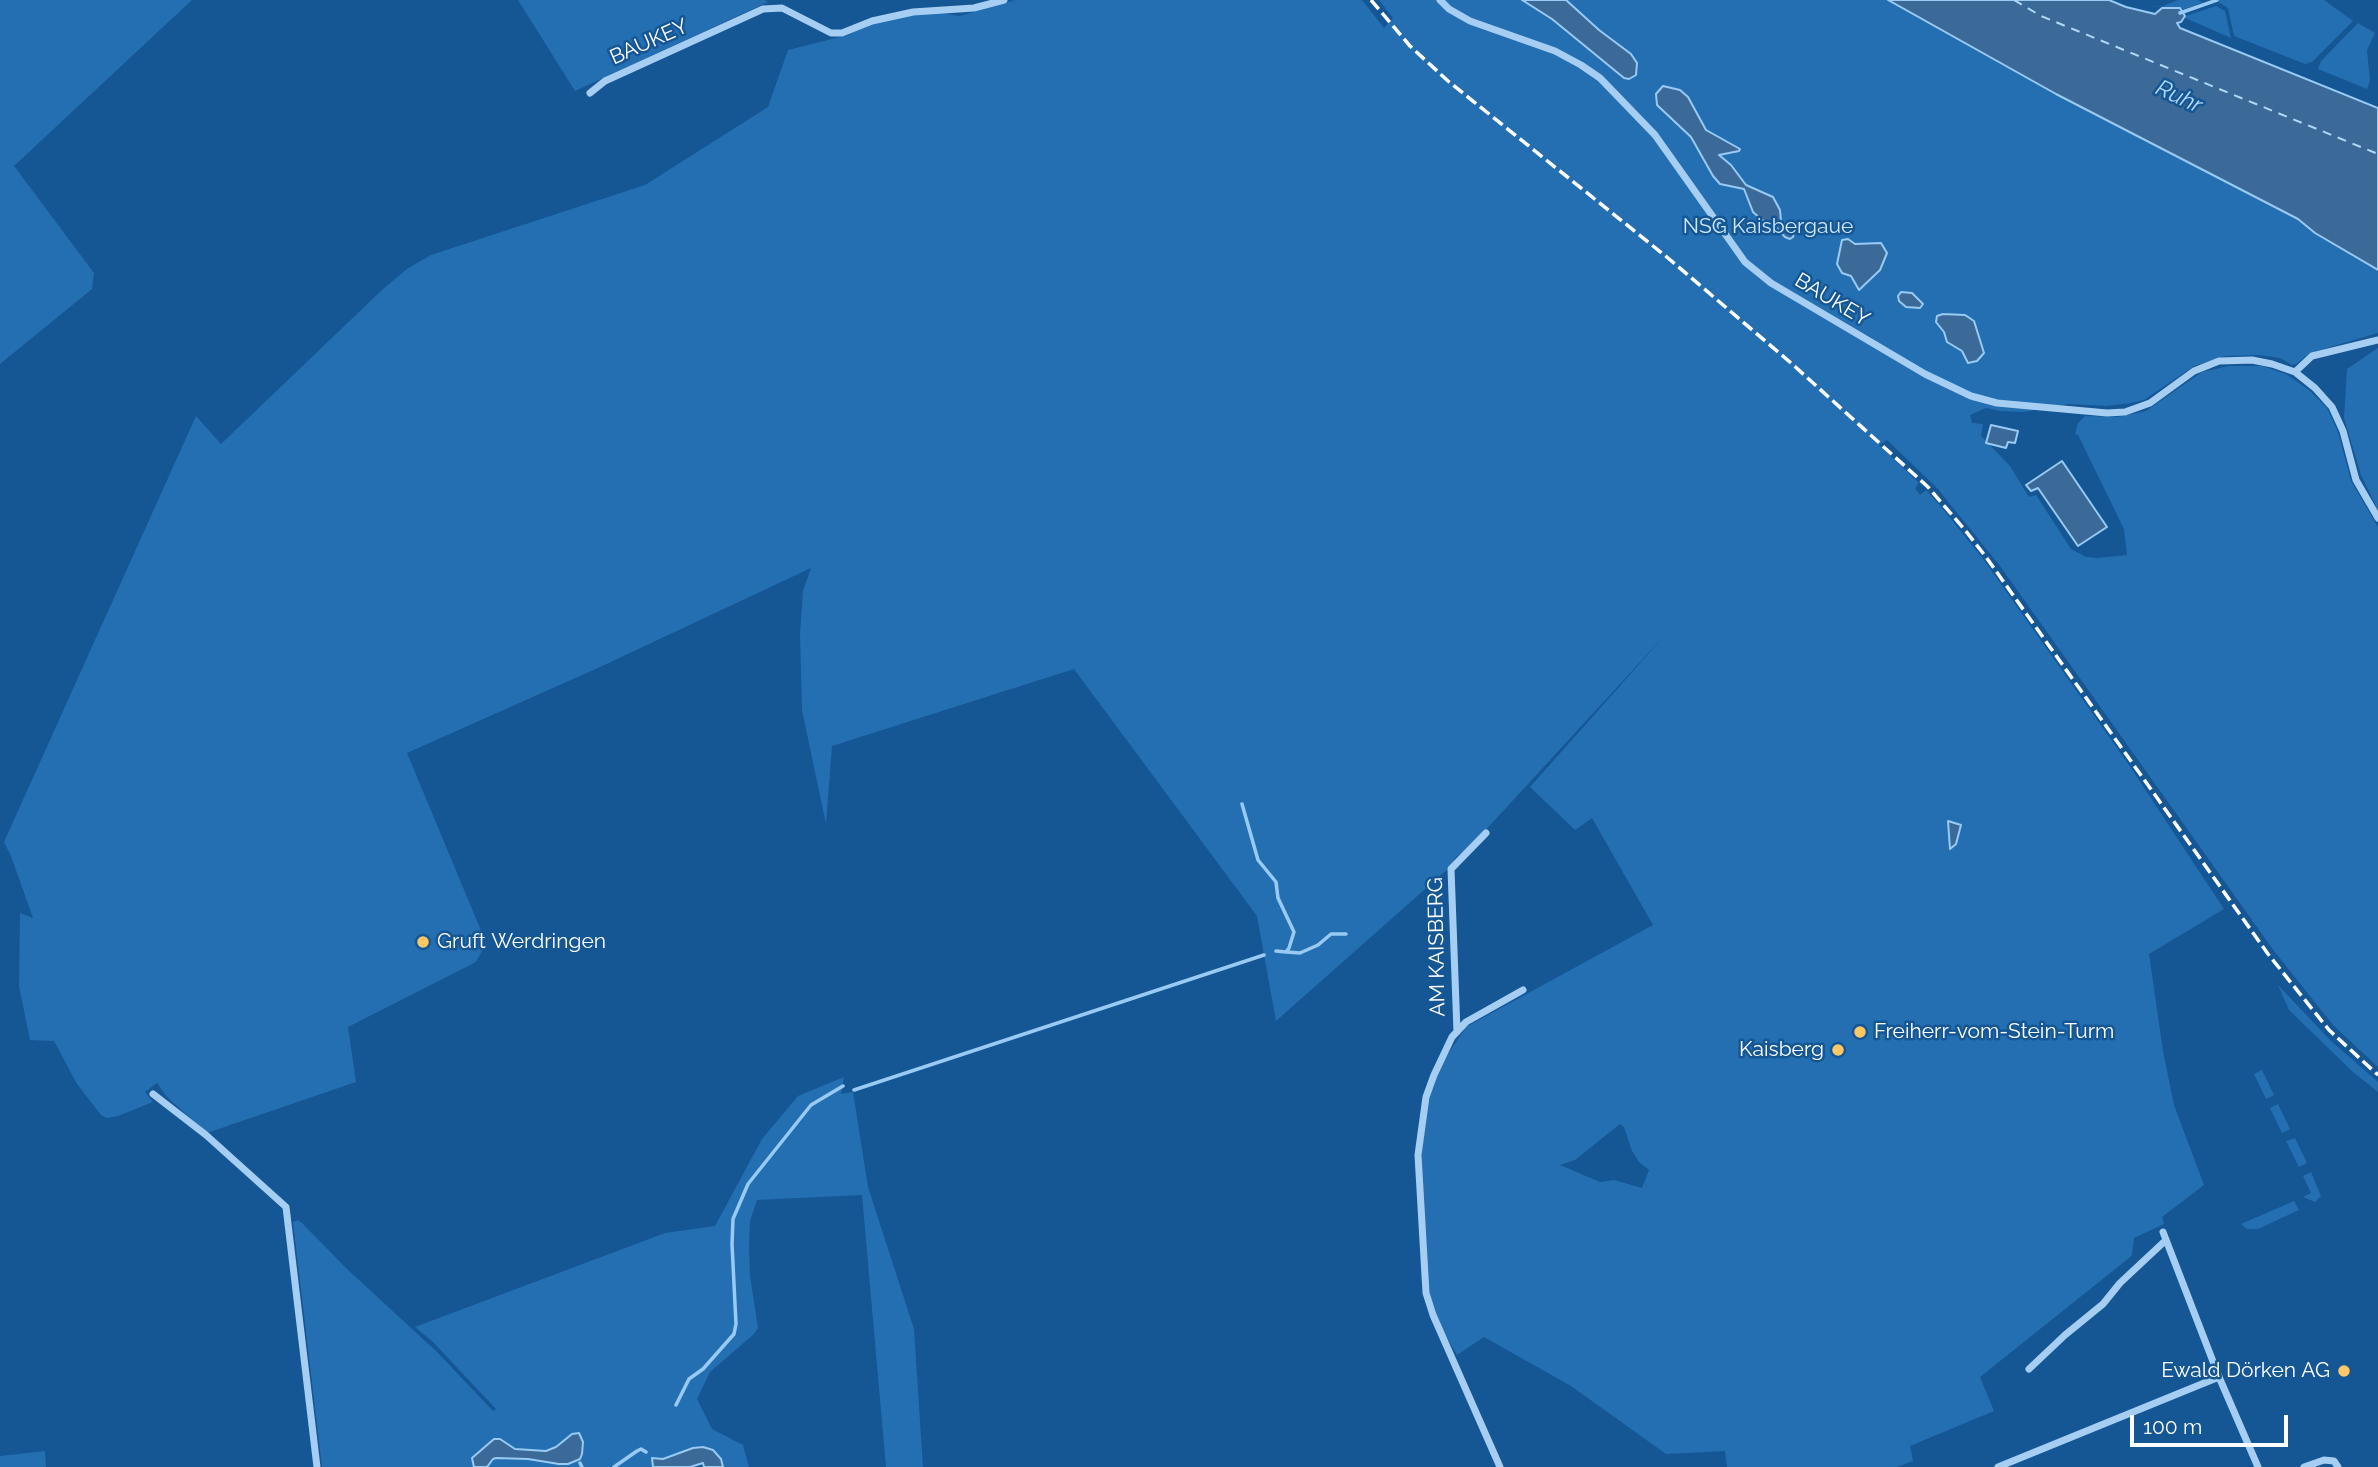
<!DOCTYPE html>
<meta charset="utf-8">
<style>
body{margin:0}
#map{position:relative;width:2378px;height:1467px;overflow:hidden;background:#155695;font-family:Raleway,sans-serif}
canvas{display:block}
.scale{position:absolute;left:2130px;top:1415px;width:158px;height:32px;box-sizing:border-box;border:4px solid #fff;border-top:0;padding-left:9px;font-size:21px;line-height:24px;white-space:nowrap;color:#fff;-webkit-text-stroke:5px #155695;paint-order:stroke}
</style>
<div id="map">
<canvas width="2378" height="1467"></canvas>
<div class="scale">100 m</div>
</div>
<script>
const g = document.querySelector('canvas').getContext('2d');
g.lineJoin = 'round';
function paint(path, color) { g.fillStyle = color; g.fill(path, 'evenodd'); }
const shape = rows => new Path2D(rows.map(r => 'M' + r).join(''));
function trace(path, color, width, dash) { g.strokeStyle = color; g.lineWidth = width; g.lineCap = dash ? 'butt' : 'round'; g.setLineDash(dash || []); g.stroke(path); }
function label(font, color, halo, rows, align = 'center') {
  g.font = font + ' Raleway,sans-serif'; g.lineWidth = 5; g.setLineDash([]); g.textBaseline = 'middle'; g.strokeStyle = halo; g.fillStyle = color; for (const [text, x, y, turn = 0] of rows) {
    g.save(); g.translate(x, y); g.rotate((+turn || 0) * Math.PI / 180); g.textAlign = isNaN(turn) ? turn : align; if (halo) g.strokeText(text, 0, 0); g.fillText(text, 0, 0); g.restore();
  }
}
paint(shape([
 [0,0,192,0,14,166,94,273,92,289,0,364],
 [518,0,765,0,768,2,575,91],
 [1015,0,1362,0,1384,28,1393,18,1379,0,1908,0,2194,139,2378,269,2378,333,2310,353,2296,364,2292,365,2280,358,2259,355,2225,356,2194,366,2144,400,2131,403,2107,406,2068,404,2023,412,2000,411,1986,408,1970,415,1972,423,1983,424,1981,436,2010,466,2029,497,2036,495,2071,549,2086,557,2097,558,2127,555,2124,529,2078,435,2075,434,2078,423,2085,416,2118,417,2146,411,2202,372,2229,366,2262,366,2286,374,2309,390,2327,408,2338,432,2351,481,2378,527,2378,1067,2333,1025,2274,951,2000,566,1937,488,1887,440,1879,445,1919,483,1915,488,1920,495,1926,490,1942,508,1981,556,2129,765,2224,909,2149,954,2163,1051,2174,1105,2204,1185,2162,1217,2164,1224,2134,1238,2132,1255,2129,1258,1980,1377,1994,1411,1910,1446,1913,1461,1897,1467,1727,1467,1725,1451,1666,1454,1571,1386,1484,1337,1457,1355,1434,1315,1427,1293,1420,1188,1423,1121,1434,1075,1466,1027,1653,925,1592,818,1575,830,1530,787,1667,633,1470,847,1456,857,1449,868,1276,1021,1257,916,1074,669,832,746,826,824,802,710,800,634,803,591,811,568,600,667,407,753,482,933,483,949,476,962,348,1027,356,1082,207,1133,167,1097,157,1083,145,1092,153,1102,118,1116,107,1118,101,1115,77,1084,54,1041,30,1040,19,986,20,913,33,918,11,856,4,842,196,416,221,444,383,289,407,269,431,255,645,185,768,107,788,50,848,35,873,23,913,14,934,12,960,16],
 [1620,1124,1624,1127,1632,1151,1639,1162,1649,1170,1642,1188,1614,1180,1600,1182,1560,1165,1575,1160],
 [2178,0,2198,0,2203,2,2185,9,2145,5,2161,7],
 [2215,0,2324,0,2353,21,2312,62,2305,64,2234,36,2228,8],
 [2216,6,2225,11,2231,38,2183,17],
 [2358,23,2375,33,2367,50,2370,80,2367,89,2318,69,2321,61],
 [2378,348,2378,510,2361,475,2344,418,2347,369],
 [2278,985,2331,1041,2378,1082,2378,1092,2353,1072,2289,1010],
 [2262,1070,2274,1095,2266,1099,2254,1074],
 [844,1077,841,1094,853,1092,868,1187,914,1329,923,1467,886,1467,862,1195,757,1200,750,1221,749,1244,750,1276,758,1328,754,1334,710,1372,697,1399,712,1429,743,1445,749,1467,723,1467,721,1459,713,1450,703,1447,693,1448,663,1459,652,1460,653,1467,322,1467,293,1222,298,1220,302,1223,347,1269,437,1352,493,1411,496,1409,433,1342,415,1327,665,1233,715,1226,762,1139,798,1096],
 [2278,1104,2290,1129,2282,1133,2270,1108],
 [2295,1138,2307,1163,2299,1167,2286,1141],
 [2311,1172,2321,1196,2315,1202,2303,1197,2311,1193,2303,1176],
 [2294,1201,2299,1210,2258,1229,2247,1229,2241,1224],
 [45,1451,46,1467,0,1467,0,1456]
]), '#246fb2');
const water = shape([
 [1522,0,1566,0,1599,30,1631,54,1637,63,1636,75,1629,79,1624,78,1552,19,1522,0],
 [1888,0,2109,0,2126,7,2155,14,2162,8,2180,8,2185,16,2181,22,2177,23,2180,28,2378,108,2378,270,2315,233,2298,219,2056,94,1888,0],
 [1663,86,1680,90,1688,97,1706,130,1740,149,1739,151,1719,155,1731,165,1746,185,1773,197,1780,210,1781,221,1794,230,1793,237,1790,239,1785,237,1773,224,1762,220,1753,212,1744,189,1720,184,1713,176,1691,137,1657,105,1656,94,1663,86],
 [1848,239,1855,244,1881,243,1887,253,1880,270,1859,290,1851,276,1842,273,1837,264,1842,240,1848,239],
 [1901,292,1912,293,1923,304,1920,308,1906,307,1899,301,1898,296,1901,292],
 [1943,314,1965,315,1974,321,1984,353,1977,361,1968,363,1962,351,1947,342,1944,332,1936,322,1937,316,1943,314],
 [1991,425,2018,431,2015,443,2008,442,2006,448,1986,443,1991,425],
 [2062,461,2107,527,2078,546,2038,488,2031,491,2026,485,2062,461],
 [1948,821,1961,825,1956,844,1950,849,1948,821],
 [579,1433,583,1442,582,1454,580,1459,568,1464,559,1464,528,1459,496,1458,493,1459,487,1467,474,1467,472,1458,494,1439,500,1439,515,1449,546,1451,556,1447,572,1434,579,1433],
 [703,1447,713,1450,721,1459,723,1467,704,1467,703,1463,690,1467,653,1467,652,1458,663,1459,693,1448,703,1447]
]);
paint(water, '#3b6a98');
trace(water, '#98caf4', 2);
trace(shape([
 [2180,13,2217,0],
 [1242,804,1258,860,1276,882,1278,898,1294,932,1289,948,1286,952,1276,951],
 [1287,952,1300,953,1318,945,1331,934,1346,934],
 [854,1090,1264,955],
 [676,1405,689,1379,703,1369,734,1334,736,1324,732,1244,733,1219,748,1184,811,1105,843,1086],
 [580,1463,582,1467],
 [614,1467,637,1451,641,1449,646,1452]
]), '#98caf4', 3.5);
trace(shape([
 [2014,0,2041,16,2378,154]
]), '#b2d7f8', 2, [9, 7]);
trace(shape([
 [1440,0,1449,9,1470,21,1555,51,1581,65,1600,78,1655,135,1745,262,1771,283,1925,374,1971,396,1997,403,2107,413,2125,412,2150,403,2194,371,2219,361,2252,360,2272,364,2295,372,2315,388,2332,407,2343,431,2356,480,2378,518],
 [590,93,605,81,763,9,782,8,831,33,842,33,872,21,913,12,974,8,1004,0],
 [2295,372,2312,356,2378,340],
 [1457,1032,1451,869,1486,833],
 [153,1094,206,1135,286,1207,317,1467],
 [2163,1232,2219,1377,2258,1467],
 [2029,1369,2065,1335,2103,1304,2120,1283,2166,1240],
 [1500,1467,1433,1315,1426,1293,1418,1155,1426,1097,1434,1075,1452,1037,1466,1022,1523,990],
 [1998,1467,2219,1377],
 [2304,1467,2324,1460,2334,1461,2338,1467]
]), '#a6cef2', 7);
trace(shape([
 [1371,0,1410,46,1448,81,1668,258,1791,363,1928,487,1965,530,1986,557,2268,954,2329,1030,2378,1075]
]), '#fff', 3.5, [12, 5]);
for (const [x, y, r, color] of [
 [423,942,7,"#ffc867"],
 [1860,1032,7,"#ffc867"],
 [1838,1050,7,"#ffc867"],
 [2344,1371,7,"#ffc867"]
]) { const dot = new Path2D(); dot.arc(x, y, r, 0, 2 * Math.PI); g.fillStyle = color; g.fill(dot); trace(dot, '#155695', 2.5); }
label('21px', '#fff', '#155695', [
 ["BAUKEY",649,42,-24],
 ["BAUKEY",1832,300,31],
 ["AM KAISBERG",1437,947,-91]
]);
label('21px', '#cde6fc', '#155695', [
 ["NSG Kaisbergaue",1768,227]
]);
label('21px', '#fff', '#155695', [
 ["Gruft Werdringen",437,942],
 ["Freiherr-vom-Stein-Turm",1874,1032],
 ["Kaisberg",1824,1050,"right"],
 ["Ewald Dörken AG",2330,1371,"right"]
], 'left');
label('italic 23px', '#b2d7f8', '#155695', [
 ["Ruhr",2179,97,25]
]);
</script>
